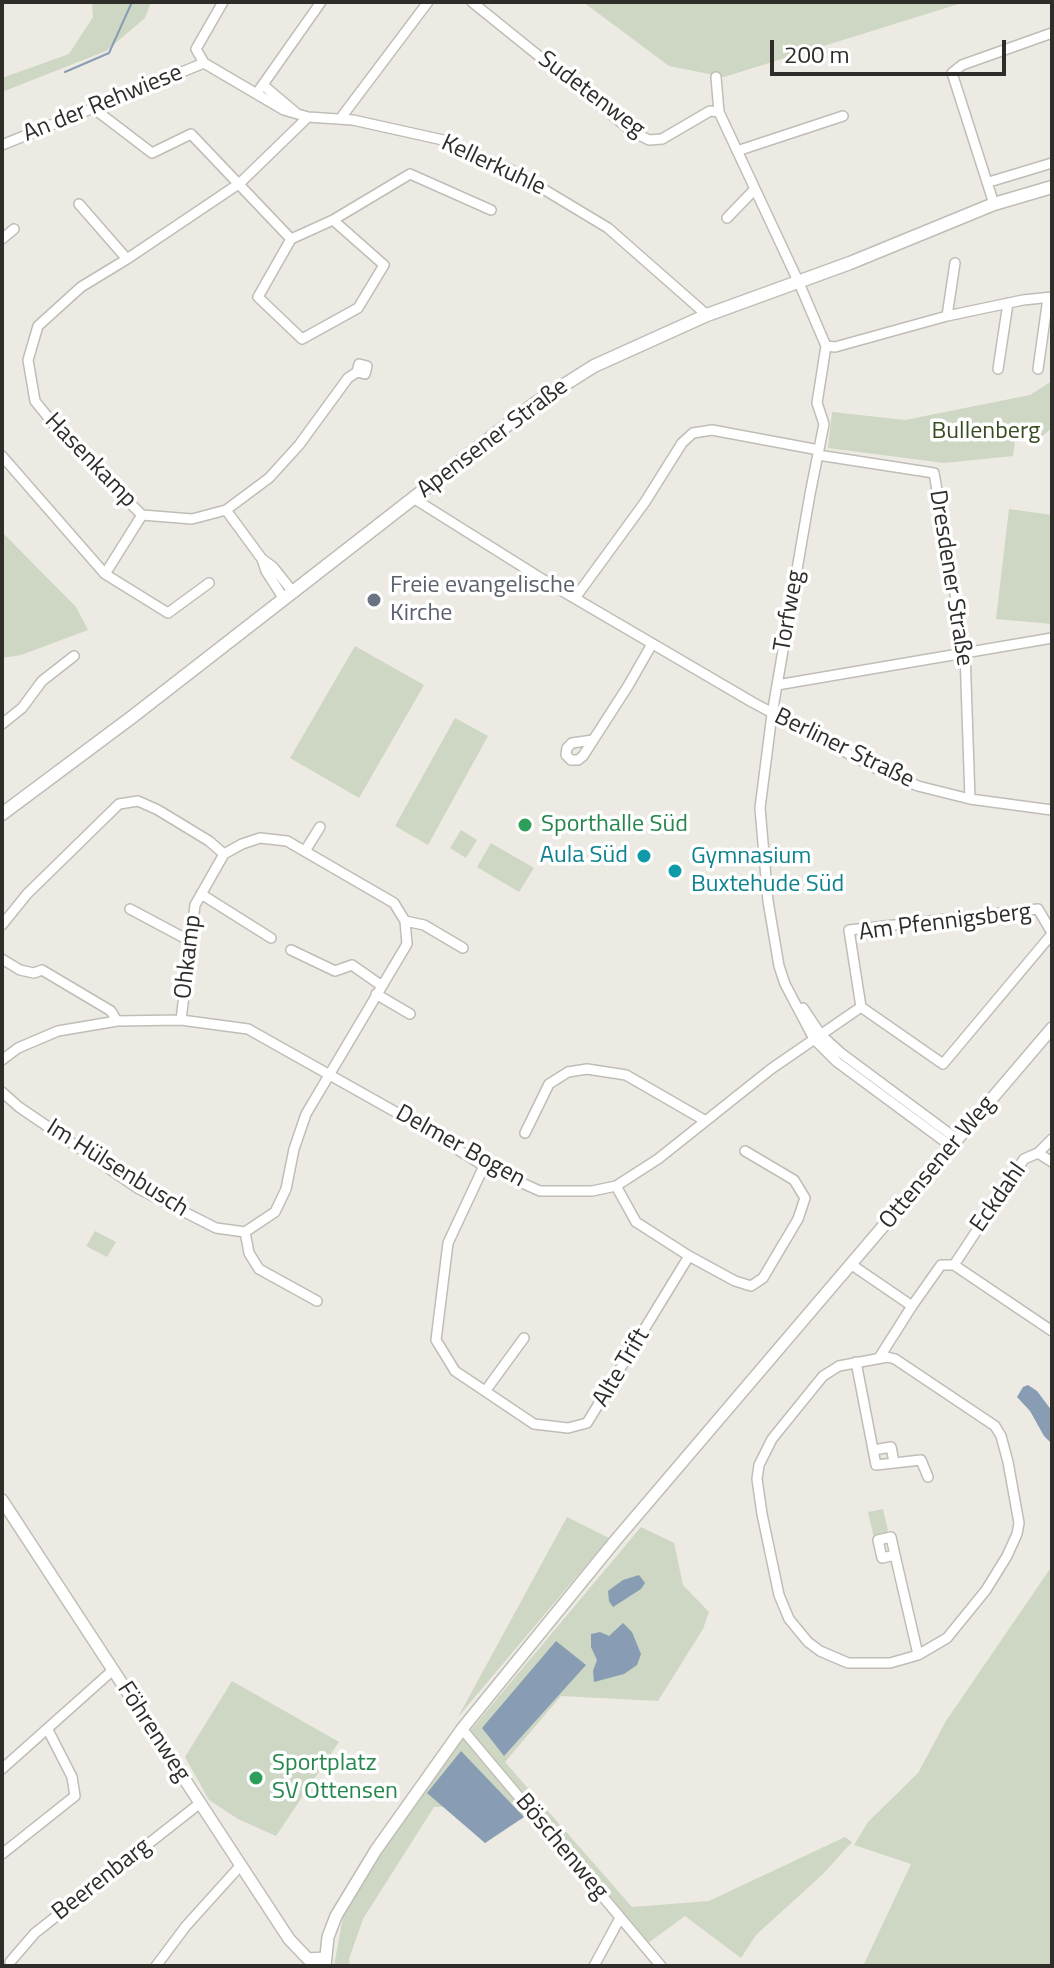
<!DOCTYPE html>
<meta charset="utf-8">
<style>
body{margin:0}
#map{position:relative;width:1054px;height:1968px;overflow:hidden;background:#edeae4;font-family:"Titillium Web",sans-serif}
canvas{display:block}
.frame{position:absolute;inset:0;border:4px solid #2e2d2a;pointer-events:none}
.scale{position:absolute;left:770px;top:40px;width:236px;height:36px;box-sizing:border-box;border:4px solid #2e2d2a;border-top:0;padding-left:10px;font-size:24px;line-height:28px;white-space:nowrap;color:#2e2d2a;-webkit-text-stroke:6px #fff;paint-order:stroke}
</style>
<div id="map">
<canvas width="1054" height="1968"></canvas>
<div class="frame"></div>
<div class="scale">200 m</div>
</div>
<script>
const g = document.querySelector('canvas').getContext('2d');
g.lineJoin = 'round';
function paint(path, color) { g.fillStyle = color; g.fill(path, 'evenodd'); }
const shape = rows => new Path2D(rows.map(r => 'M' + r).join(''));
function trace(path, color, width, dash) { g.strokeStyle = color; g.lineWidth = width; g.lineCap = dash ? 'butt' : 'round'; g.setLineDash(dash || []); g.stroke(path); }
function label(font, color, halo, rows, align = 'center') {
  g.font = font + ' "Titillium Web",sans-serif'; g.lineWidth = 7; g.setLineDash([]); g.textBaseline = 'middle'; g.strokeStyle = halo; g.fillStyle = color; for (const [text, x, y, turn = 0] of rows) {
    g.save(); g.translate(x, y); g.rotate((+turn || 0) * Math.PI / 180); g.textAlign = isNaN(turn) ? turn : align; if (halo) g.strokeText(text, 0, 0); g.fillText(text, 0, 0); g.restore();
  }
}
paint(shape([
 [92,2,151,2,145,18,106,51,2,92,2,78,69,54,93,17],
 [583,2,965,2,724,77,669,66],
 [1052,381,1052,428,1041,437,1016,434,1013,456,944,463,828,448,832,412,905,420,1030,395],
 [1009,509,1052,515,1052,624,996,619],
 [2,532,76,607,88,630,21,655,2,658],
 [355,646,424,685,359,798,290,758],
 [455,718,488,736,428,845,395,826],
 [461,830,477,840,466,858,450,848],
 [491,843,534,868,519,892,477,867],
 [95,1231,116,1242,107,1257,86,1246],
 [883,1509,889,1535,874,1538,868,1512],
 [567,1517,609,1538,458,1717],
 [641,1527,674,1543,683,1585,709,1612,703,1629,658,1701,561,1696,505,1762,632,1907,709,1901,845,1837,852,1842,824,1873,756,1935,741,1958,685,1916,644,1946,531,1812,485,1843,447,1807,434,1807,363,1919,349,1959,350,1966,334,1966,343,1917,423,1787],
 [1052,1566,1052,1966,863,1966,911,1864,854,1845,868,1822,918,1773,946,1721],
 [232,1681,339,1742,276,1836,238,1819,209,1800,185,1757]
]), '#cdd7c3');
paint(shape([
 [1028,1385,1037,1391,1052,1411,1052,1444,1044,1436,1030,1411,1017,1397,1023,1387],
 [639,1575,645,1583,641,1589,613,1607,609,1601,608,1591,623,1580],
 [623,1623,632,1632,641,1654,637,1665,624,1674,594,1682,593,1671,597,1660,591,1647,591,1634,600,1632,609,1636],
 [556,1641,586,1665,504,1756,482,1728],
 [461,1751,524,1817,485,1843,427,1793]
]), '#889db3');
trace(shape([
 [65,72,109,53,132,2]
]), '#889db3', 2);
const minor = shape([
 [223,2,196,49,204,63,284,110,308,117,353,120,443,140,515,172,608,228,707,315],
 [472,2,633,132,649,140,662,139,710,111,719,112],
 [716,77,719,112,799,283,826,346,817,403,824,424,810,494,772,714,760,808,768,901,779,966,785,984,814,1039,837,1062,952,1147],
 [263,85,295,112],
 [257,93,321,2],
 [93,108,152,153,191,134,291,239,333,220,384,265,358,308,302,339,258,297,291,239],
 [340,119,428,2],
 [2,145,204,63],
 [737,151,843,116],
 [989,182,1052,163],
 [79,204,127,259],
 [994,204,952,73,962,65,1052,33],
 [727,218,755,189],
 [333,220,410,174,491,210],
 [2,239,14,229],
 [947,316,955,263],
 [826,346,835,347,947,316,1023,300,1052,297],
 [998,369,1008,303],
 [1038,369,1048,298],
 [818,455,934,473,965,652,970,799],
 [2,456,105,574,142,515],
 [413,498,547,582,752,702,875,768,918,786,970,799,1052,810],
 [226,510,269,478,299,445,348,378,357,372,365,374,367,366,359,364,357,372],
 [262,559,266,571,284,599],
 [105,574,168,613,209,583],
 [293,592,273,567,262,559,226,510,192,519,142,515,68,442,35,401,28,360,38,326,81,287,127,259,240,183,308,117],
 [575,598,645,502,682,443,693,433,712,430,819,450],
 [777,685,1052,638],
 [2,724,22,708,42,681,74,656],
 [593,740,572,743,567,748,566,755,571,760,578,760,583,756,628,686,652,644],
 [305,851,320,827],
 [201,894,271,938],
 [130,909,190,941],
 [405,921,424,925,463,948],
 [2,925,27,894,119,804,138,801,158,810,209,841,224,854],
 [1052,933,1038,909,849,930,861,1007,943,1064,1052,934],
 [291,950,335,971,352,965,382,986],
 [2,959,20,970,34,973,42,970,111,1011,117,1021],
 [376,994,410,1014],
 [803,1008,821,1035,841,1053,958,1140],
 [2,1060,18,1048,58,1031,117,1021,181,1020,248,1029,408,1119,484,1166,540,1191,592,1191,616,1186,658,1159,771,1069,861,1007],
 [2,1092,19,1107,139,1189,216,1228,245,1232,275,1212,286,1189,294,1149,306,1114,407,944,405,921,394,903,287,841,260,838,242,844,224,854,195,905,181,1020],
 [525,1133,549,1084,568,1072,587,1069,626,1075,704,1120],
 [1038,1153,1052,1162],
 [484,1166,448,1243,436,1340,455,1371,534,1424,568,1428,587,1423,689,1256],
 [616,1186,636,1222,689,1256,735,1281,751,1286,763,1278,798,1219,805,1198,794,1180,745,1151],
 [245,1232,249,1253,259,1269,317,1301],
 [852,1265,912,1306,879,1358],
 [954,1265,1024,1159,1038,1153,1052,1139],
 [912,1306,941,1265,954,1265,1052,1331],
 [887,1357,895,1359,995,1426,1001,1436,1008,1462,1019,1523,1017,1534,1007,1556,986,1590,947,1638,918,1655,890,1663,848,1663,820,1651,808,1642,789,1619,779,1595,762,1514,757,1479,759,1465,772,1439,823,1376,839,1366,887,1357],
 [856,1362,876,1465,921,1460,928,1477],
 [486,1390,524,1338],
 [874,1450,891,1447,894,1462],
 [895,1555,882,1558,878,1540,891,1537,895,1555,917,1650,918,1655],
 [462,1729,661,1966],
 [2,1769,113,1670],
 [2,1854,75,1796,72,1777,48,1730],
 [10,1962,35,1933,199,1804],
 [156,1966,186,1926,241,1865],
 [594,1966,620,1918]
]);
const tertiary = shape([
 [2,1500,289,1939,308,1959,325,1958],
 [325,1966,328,1937,336,1916,376,1850,462,1729,615,1541,1052,1028]
]);
const secondary = shape([
 [2,814,132,717,537,402,594,366,707,315,850,263,994,204,1052,187]
]);
trace(minor, '#c0bdb7', 12);
trace(tertiary, '#c0bdb7', 14);
trace(secondary, '#c0bdb7', 15);
trace(minor, '#fff', 9);
trace(tertiary, '#fff', 11);
trace(secondary, '#fff', 12);
for (const [x, y, r, color] of [
 [374,600,8,"#6b7280"],
 [525,825,8,"#2e9e5b"],
 [644,856,8,"#0f9aa8"],
 [675,871,8,"#0f9aa8"],
 [256,1778,8,"#2e9e5b"]
]) { const dot = new Path2D(); dot.arc(x, y, r, 0, 2 * Math.PI); g.fillStyle = color; g.fill(dot); trace(dot, '#fff', 3); }
label('24px', '#2e2d2a', '#fff', [
 ["Sudetenweg",591,95,37],
 ["An der Rehwiese",103,104,-22],
 ["Kellerkuhle",493,166,25],
 ["Apensener Straße",493,439,-37],
 ["Hasenkamp",90,461,46],
 ["Dresdener Straße",950,578,81],
 ["Torfweg",790,611,-80],
 ["Berliner Straße",844,749,26],
 ["Am Pfennigsberg",945,923,-7],
 ["Ohkamp",189,957,-83],
 ["Delmer Bogen",460,1147,29],
 ["Ottensener Weg",938,1163,-50],
 ["Im Hülsenbusch",117,1169,32],
 ["Eckdahl",999,1198,-55],
 ["Alte Trift",622,1368,-59],
 ["Föhrenweg",153,1732,57],
 ["Böschenweg",561,1847,50],
 ["Beerenbarg",102,1880,-38]
]);
label('24px', '#384c22', '#fff', [
 ["Bullenberg",986,432]
]);
label('24px', '#5b616d', '#fff', [
 ["Freie evangelische",390,586],
 ["Kirche",390,614]
], 'left');
label('24px', '#27864d', '#fff', [
 ["Sporthalle Süd",541,825],
 ["Sportplatz",272,1764],
 ["SV Ottensen",272,1792]
], 'left');
label('24px', '#0d838f', '#fff', [
 ["Aula Süd",628,856],
 ["Gymnasium",691,857,"left"],
 ["Buxtehude Süd",691,885,"left"]
], 'right');
</script>
